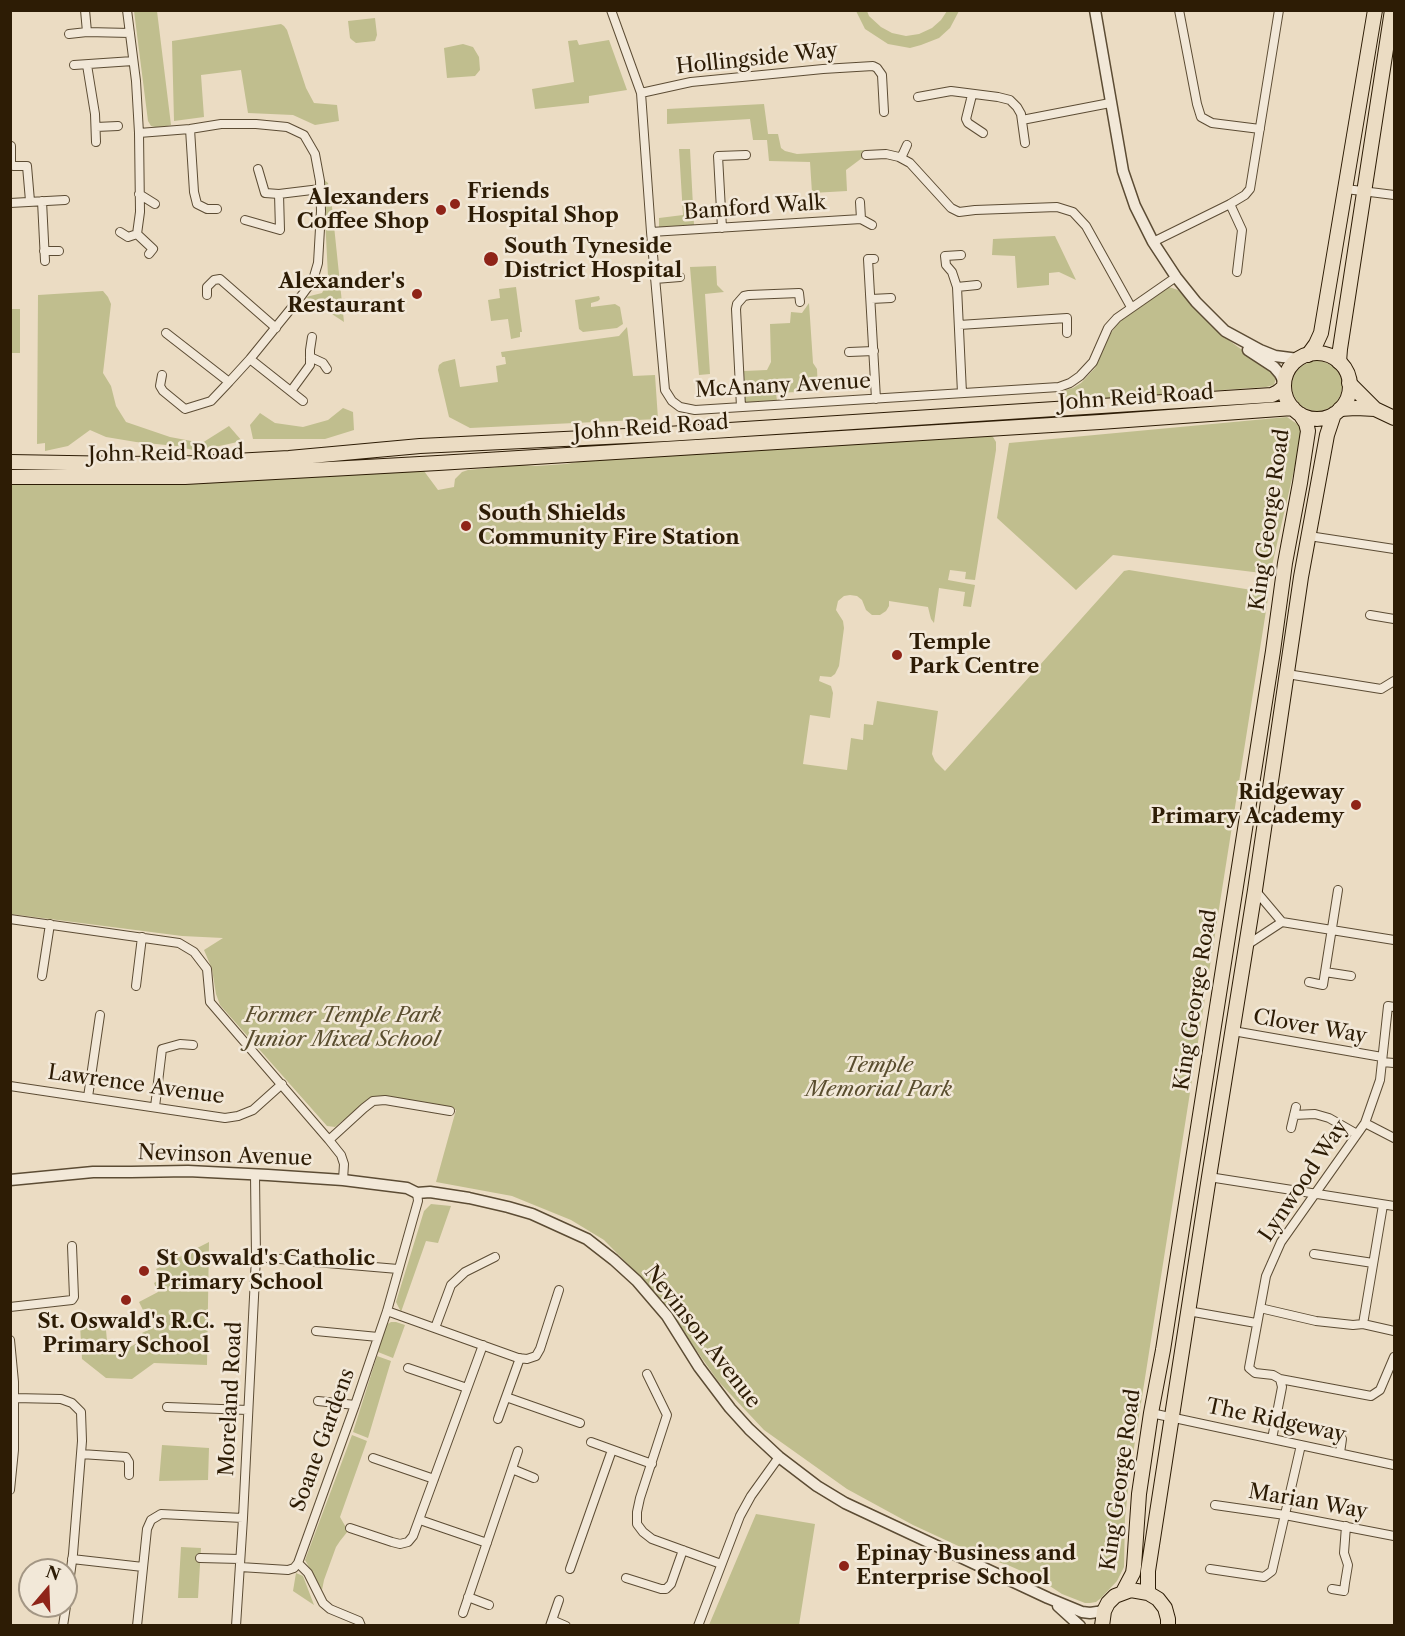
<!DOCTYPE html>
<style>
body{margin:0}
#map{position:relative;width:1405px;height:1636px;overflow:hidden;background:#ebdcc3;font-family:"Libre Caslon Text",serif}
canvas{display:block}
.frame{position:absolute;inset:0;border:12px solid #2d1c05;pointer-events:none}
.north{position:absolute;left:18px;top:1558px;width:60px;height:60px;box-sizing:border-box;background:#f2e8d8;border:2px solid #a39684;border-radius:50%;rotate:19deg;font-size:16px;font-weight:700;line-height:24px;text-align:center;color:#2d1c05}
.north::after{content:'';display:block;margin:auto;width:21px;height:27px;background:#8f2418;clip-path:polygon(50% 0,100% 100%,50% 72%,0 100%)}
</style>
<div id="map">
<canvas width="1405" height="1636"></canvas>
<div class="frame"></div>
<div class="north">N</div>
</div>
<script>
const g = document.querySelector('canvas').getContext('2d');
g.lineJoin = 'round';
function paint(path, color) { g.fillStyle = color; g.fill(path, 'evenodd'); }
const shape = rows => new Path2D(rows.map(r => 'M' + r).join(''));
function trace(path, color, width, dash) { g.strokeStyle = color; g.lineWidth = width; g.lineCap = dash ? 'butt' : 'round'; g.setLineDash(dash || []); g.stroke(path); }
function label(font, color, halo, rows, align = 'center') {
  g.font = font + ' "Libre Caslon Text",serif'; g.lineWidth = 5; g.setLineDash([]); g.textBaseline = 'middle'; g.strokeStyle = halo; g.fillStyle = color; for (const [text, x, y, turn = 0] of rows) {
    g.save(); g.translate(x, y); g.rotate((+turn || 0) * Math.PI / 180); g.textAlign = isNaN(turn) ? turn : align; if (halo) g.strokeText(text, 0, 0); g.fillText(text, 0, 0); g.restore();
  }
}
paint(shape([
 [134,11,157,11,171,125,159,128,151,126,148,121],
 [856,11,867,11,869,16,881,27,892,33,906,36,919,34,932,28,941,20,947,11,959,11,950,28,939,38,921,45,910,48,888,44,865,29],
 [375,18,377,35,375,41,356,43,352,40,350,38,348,21],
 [281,24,284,26,287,30,306,88,314,103,337,105,339,121,315,125,293,115,248,113,241,70,201,75,204,117,174,121,172,41],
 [577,40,579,45,609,40,627,90,589,96,589,103,535,109,532,89,574,82,568,41],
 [463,44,473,47,479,57,480,70,475,76,447,78,444,48],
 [764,104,768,134,778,134,781,148,785,151,797,154,865,150,866,155,846,170,847,191,812,193,810,162,769,161,767,140,753,140,750,119,667,124,667,109],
 [679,149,690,149,694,225,659,228,659,218,683,215],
 [323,179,328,183,331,197,344,322,306,297,322,293,327,283,328,276],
 [1055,236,1076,280,1059,272,1049,273,1049,285,1017,288,1015,256,992,255,993,239],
 [716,266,717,285,724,292,705,294,710,374,699,375,690,267],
 [516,287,522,332,520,332,520,337,511,339,508,319,491,321,488,300,500,298,499,289],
 [1169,287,1178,290,1222,335,1238,347,1274,372,1276,378,1274,385,1266,387,1062,401,1062,391,1073,388,1081,383,1095,368,1111,333,1118,323],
 [103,291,108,297,111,304,103,373,111,386,116,406,126,422,170,437,202,443,229,426,242,441,197,451,176,446,136,442,106,437,90,430,68,446,45,451,45,443,37,444,38,295],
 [599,296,600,299,598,301,591,303,591,307,615,304,620,307,623,324,617,328,583,332,579,329,575,300],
 [809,303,813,363,817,369,818,391,776,393,777,401,745,403,744,371,767,370,771,362,770,324,790,323,791,312,802,313],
 [11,309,20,309,20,353,11,353],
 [627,327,633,376,655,375,658,419,470,428,449,417,438,370,439,365,443,362,455,359,460,387,498,382,496,366,506,364,505,357,502,357,501,352,619,336],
 '1292 386a25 25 0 1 1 50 0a25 25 0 1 1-50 0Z',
 [343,408,353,412,354,430,325,439,253,439,250,425,260,413,275,423,303,427,328,420],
 [1287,417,1300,426,1300,444,1270,574,1113,555,1076,590,997,518,1009,443],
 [987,433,993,437,996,442,996,450,975,580,965,579,966,572,950,570,948,580,975,585,971,607,963,606,965,592,939,588,934,623,931,619,928,607,889,601,889,606,886,611,880,615,872,615,866,610,862,600,857,596,850,595,844,596,838,601,836,610,843,621,844,628,839,666,835,674,831,677,820,676,819,681,831,686,833,693,830,718,810,715,803,764,847,770,851,738,863,740,864,724,873,725,877,701,938,711,932,754,935,761,945,771,1124,571,1129,570,1264,592,1266,593,1268,598,1130,1473,1125,1518,1124,1567,1117,1581,1101,1598,1096,1602,1090,1603,1085,1603,1062,1594,1039,1579,1010,1566,980,1556,913,1525,847,1489,764,1430,718,1381,656,1293,604,1240,571,1220,512,1196,436,1182,456,1110,387,1097,368,1100,335,1127,327,1126,220,1005,216,994,212,969,204,950,223,938,182,936,11,914,11,482,131,484,259,480,424,471,438,490,454,487,455,479,462,472,468,470,520,465,536,466,566,464,584,461,584,457],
 [431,1204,451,1206,438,1243,426,1241,401,1312,396,1302,424,1211],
 [209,1242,207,1365,154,1363,132,1379,106,1378,82,1359,80,1325,105,1319,108,1352,128,1351,128,1348,145,1339,142,1333,156,1326,149,1312,145,1314,139,1302,158,1292,154,1283,161,1279,156,1269],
 [391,1322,396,1322,405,1325,393,1358,378,1352,384,1330,386,1325],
 [377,1356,391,1361,368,1438,353,1432],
 [352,1435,367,1441,340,1517,348,1531,340,1541,336,1547,324,1580,322,1590,305,1560],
 [162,1445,209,1448,208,1480,159,1481],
 [756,1514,815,1524,799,1625,709,1625],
 [181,1547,201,1548,198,1598,178,1598],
 [296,1573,303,1576,314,1605,293,1591]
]), '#c0be8e');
const minor = shape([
 [85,10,87,32],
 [127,10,136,81,139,133,140,212,137,234,153,249,149,254],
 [611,10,641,93,651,232,665,390,672,401,680,407,695,410,1059,387,1070,383,1080,376,1093,362,1108,328,1117,318,1176,277],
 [1179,10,1197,104,1201,117,1212,123,1260,129],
 [69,34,87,32,130,33],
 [74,65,133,61],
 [87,65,95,114,96,142],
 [641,93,691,82,823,69,873,66,877,68,882,75,884,112],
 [972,95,966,119,968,123,983,133],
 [918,97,951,91,998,97,1010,100,1017,107,1021,114,1025,143],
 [1022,120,1110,103],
 [96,127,118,126],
 [190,129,194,192,197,204,207,209,217,209],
 [139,133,190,129,221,124,256,124,287,127,304,135,315,154,320,181,321,211,318,263,313,280,302,295,250,359,229,382],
 [11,146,11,163,13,166,27,166,30,201],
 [866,155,886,154,899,157,910,163,951,208,959,212,975,210,1057,207,1073,212,1086,226,1131,307],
 [901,158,907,145],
 [258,169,265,193,279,194,320,189],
 [1346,189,1394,195],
 [139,194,155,204],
 [42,201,45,261],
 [860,202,861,219,872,225],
 [10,203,65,200],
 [1230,204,1242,230,1237,272],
 [245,220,280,230,279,194],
 [722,228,718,156,746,155],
 [120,232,128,237,137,234],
 [651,232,861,219],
 [1153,242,1230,204,1245,195,1250,189,1279,10],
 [44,251,59,251],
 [961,255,945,256,946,265,952,272,957,287,962,393],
 [874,259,868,259,876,399],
 [655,279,680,277],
 [957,287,977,285],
 [207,295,207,287,214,280,220,279,276,328],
 [871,299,891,298],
 [959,325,1067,318,1067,333],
 [849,352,874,351],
 [310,357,323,363,327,369],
 [250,359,303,401],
 [162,375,160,386,163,391,185,409,211,401,229,382,166,333],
 [291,391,310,365,310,350,312,337],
 [741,407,736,309,737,304,744,296,749,295,799,293,800,302],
 [1309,536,1394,549],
 [1370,615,1394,619],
 [1287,674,1381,689,1394,681],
 [1255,890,1282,922,1394,940],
 [10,919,179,943,194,952,207,969,210,1002,329,1140,341,1155,344,1164,343,1180],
 [1247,945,1282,922],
 [1325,972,1351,976],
 [42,976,50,924],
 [1309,982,1323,985,1338,890],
 [136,986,142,937],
 [1233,1031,1382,1057],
 [1382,1062,1394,1063],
 [10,1086,225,1118,238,1116,253,1110,282,1084],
 [88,1097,100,1015],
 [155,1107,162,1049,180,1044,193,1045],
 [1294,1115,1315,1114,1329,1118,1357,1134],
 [1365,1123,1394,1138],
 [1291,1128,1296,1107],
 [329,1140,364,1108,373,1101,385,1100,450,1111],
 [1209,1177,1394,1206],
 [1314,1254,1373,1263],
 [256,1257,398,1269],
 [10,1307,72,1300,74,1297,72,1246],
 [1260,1308,1316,1321,1353,1325,1363,1324,1394,1331],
 [387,1311,518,1358,527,1359,536,1356,540,1349,559,1290],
 [1188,1311,1256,1323],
 [1363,1324,1383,1205],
 [435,1328,451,1285,465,1272,495,1257],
 [316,1331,378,1337],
 [10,1340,14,1382,14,1450,10,1490],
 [408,1368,467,1388],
 [647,1374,667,1415,640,1498,637,1512,637,1524,643,1532,652,1539,721,1564],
 [1280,1379,1371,1396,1380,1390,1394,1357],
 [506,1397,580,1423],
 [14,1398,61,1399,72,1403,81,1412,82,1441,73,1554,66,1605],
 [318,1401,355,1405],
 [167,1407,248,1410],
 [1151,1413,1394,1465],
 [498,1419,520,1358],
 [1272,1439,1282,1387,1280,1379,1273,1375,1255,1373,1249,1368,1266,1276,1281,1242,1365,1123,1380,1080,1388,1006,1394,1007],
 [591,1442,652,1464],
 [1340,1453,1342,1439],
 [81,1454,126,1457,129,1462,129,1475],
 [373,1458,434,1479],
 [512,1469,534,1478],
 [1215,1505,1285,1515,1394,1536],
 [420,1520,487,1543],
 [350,1528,392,1542,400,1544,408,1542,413,1536,483,1345],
 [200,1558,240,1559],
 [72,1559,143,1567],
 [298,1563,308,1573,323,1603,330,1609,359,1621,361,1626],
 [240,1567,288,1570,294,1568,298,1563,355,1405,387,1311,418,1201,417,1193],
 [570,1569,612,1450],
 [1210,1569,1264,1577,1272,1571,1301,1445],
 [626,1578,661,1589,666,1589,671,1584,683,1550],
 [1332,1589,1344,1591,1345,1583,1348,1565,1344,1553,1346,1526],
 [468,1597,489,1605],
 [463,1613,518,1451],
 [552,1620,566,1626],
 [63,1626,66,1606],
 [137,1626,147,1529,151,1520,161,1514,243,1518],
 [236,1626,243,1518,256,1257,255,1175],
 [550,1626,559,1600],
 [698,1626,740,1516,751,1496,779,1457]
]);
const tertiary = shape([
 [1095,10,1123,171,1135,206,1153,242,1176,277,1196,302,1225,331,1260,350,1275,356,1298,359],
 [1248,350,1274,367,1280,374,1284,382],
 [10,1180,93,1172,131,1172,188,1171,268,1175,343,1180,407,1188,417,1193,430,1192,469,1198,508,1207,532,1214,587,1239,614,1260,637,1281,667,1316,699,1367,730,1408,749,1429,779,1457,817,1486,845,1503,1048,1598,1082,1612,1090,1613,1104,1611],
 [1058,1606,1080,1626]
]);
const primary = shape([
 [1308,355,1316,344,1321,333,1375,10],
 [1339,362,1340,349,1392,10],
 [1349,383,1375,409],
 [1340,409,1356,408,1375,409,1394,418]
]);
const trunk = shape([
 '1284 386a33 33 0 1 1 66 0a33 33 0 1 1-66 0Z',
 [10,462,125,464,198,463,289,458,420,446,667,434,1272,395,1278,392,1284,387],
 [10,477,185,477,438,463,1100,422,1293,408],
 [1123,1592,1133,1573,1134,1566,1139,1494,1151,1413,1163,1350,1273,651,1285,563,1300,483,1308,431,1306,423,1300,414],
 [1148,1593,1148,1571,1209,1177,1255,890,1301,577,1327,435,1334,414],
 [1102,1626,1104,1611,1108,1603,1115,1596,1131,1590,1148,1593,1158,1599,1165,1608,1168,1619,1168,1626]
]);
trace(minor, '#5c4c34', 10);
trace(tertiary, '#5c4c34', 13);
trace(primary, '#2d1c05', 16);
trace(trunk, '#2d1c05', 16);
trace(minor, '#f2e8d8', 8);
trace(tertiary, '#f2e8d8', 10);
trace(primary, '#ebdcc3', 14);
trace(trunk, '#ebdcc3', 14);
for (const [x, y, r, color] of [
 [455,204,6,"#8f2418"],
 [441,210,6,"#8f2418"],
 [491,259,8,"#8f2418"],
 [417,294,6,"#8f2418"],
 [466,526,6,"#8f2418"],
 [897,655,6,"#8f2418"],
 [1356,805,6,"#8f2418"],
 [144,1271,6,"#8f2418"],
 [126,1300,6,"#8f2418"],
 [844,1566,6,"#8f2418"]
]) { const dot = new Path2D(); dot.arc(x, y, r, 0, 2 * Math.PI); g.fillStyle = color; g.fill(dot); trace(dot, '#f2e8d8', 2); }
label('21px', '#2d1c05', '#f2e8d8', [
 ["Hollingside Way",757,59,-6],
 ["Bamford Walk",755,208,-4],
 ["McAnany Avenue",783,386,-3],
 ["John Reid Road",1136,398,-4],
 ["John Reid Road",651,428,-4],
 ["John Reid Road",166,454,-1],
 ["King George Road",1270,520,-82],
 ["King George Road",1196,1000,-81],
 ["Clover Way",1310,1027,10],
 ["Lawrence Avenue",136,1085,8],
 ["Nevinson Avenue",225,1156,2],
 ["Lynwood Way",1304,1181,-56],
 ["Nevinson Avenue",702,1337,52],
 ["Moreland Road",231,1399,-87],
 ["The Ridgeway",1276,1421,12],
 ["Soane Gardens",323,1440,-70],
 ["King George Road",1121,1480,-82],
 ["Marian Way",1308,1502,10]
]);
label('bold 21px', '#2d1c05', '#f2e8d8', [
 ["Friends",467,192],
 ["Hospital Shop",467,216],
 ["Alexanders",429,198,"right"],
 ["Coffee Shop",429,222,"right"],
 ["South Tyneside",504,247],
 ["District Hospital",504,271],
 ["Alexander's",405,282,"right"],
 ["Restaurant",405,306,"right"],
 ["South Shields",478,514],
 ["Community Fire Station",478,538],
 ["Temple",909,643],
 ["Park Centre",909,667],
 ["Ridgeway",1344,793,"right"],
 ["Primary Academy",1344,817,"right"],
 ["St Oswald's Catholic",156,1259],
 ["Primary School",156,1283],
 ["St. Oswald's R.C.",126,1322,"center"],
 ["Primary School",126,1346,"center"],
 ["Epinay Business and",856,1554],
 ["Enterprise School",856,1578]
], 'left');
label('italic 21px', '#594d2e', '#f2e8d8', [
 ["Former Temple Park",343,1016],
 ["Junior Mixed School",343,1040],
 ["Temple",879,1066],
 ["Memorial Park",879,1090]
]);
</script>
